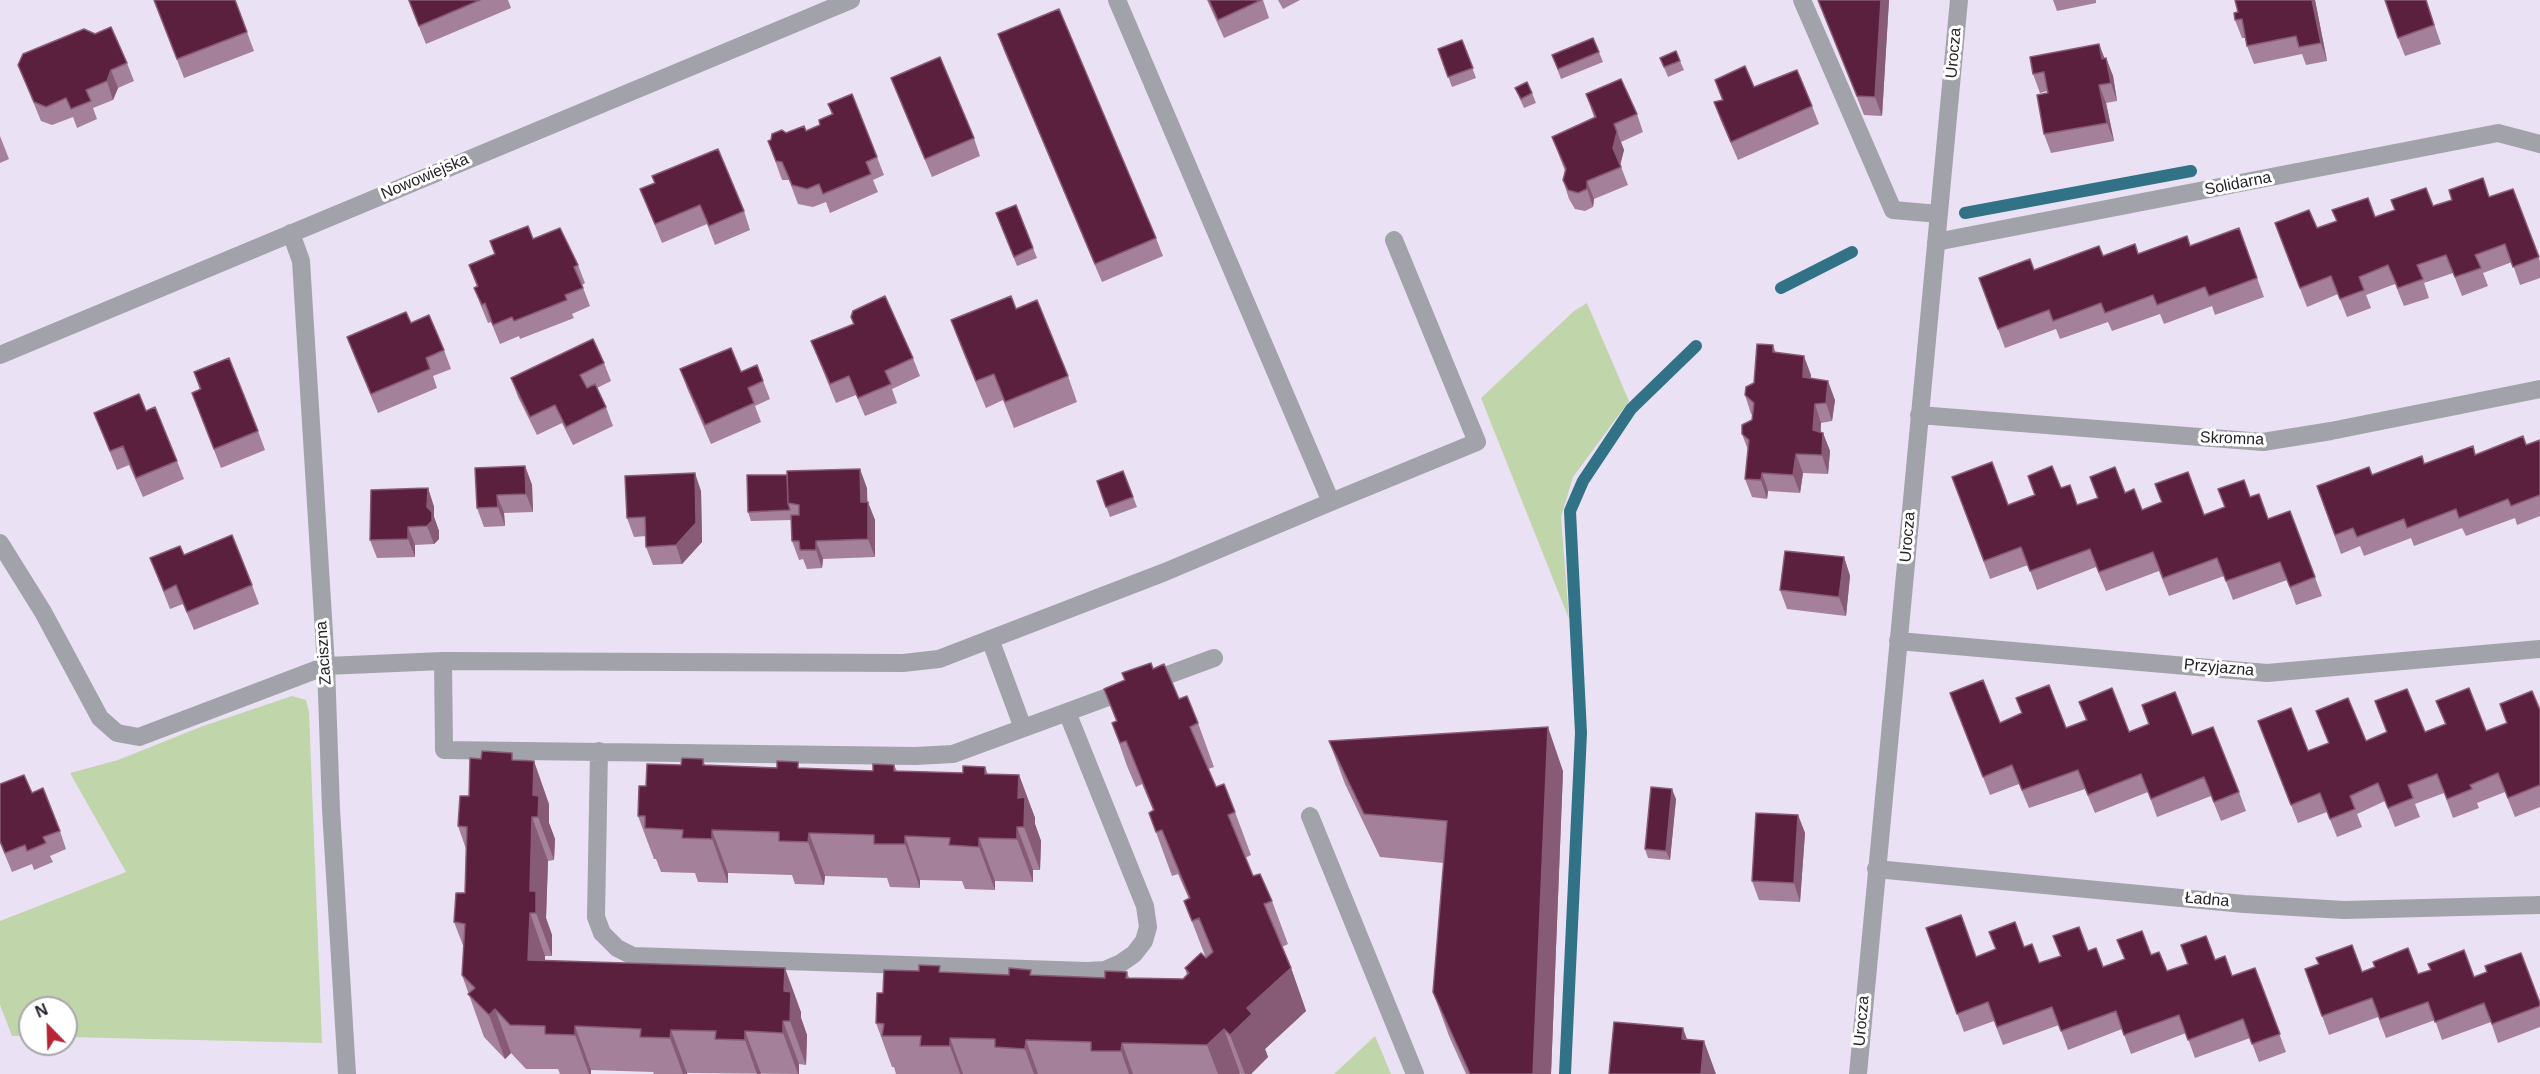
<!DOCTYPE html>
<meta charset="utf-8">
<style>
body{margin:0}
#map{position:relative;width:2540px;height:1074px;overflow:hidden;background:#ebe1f4;font-family:Arial,sans-serif}
canvas{display:block}
.north{position:absolute;left:18px;top:996px;width:60px;height:60px;box-sizing:border-box;background:#fff;border:2px solid #a8a6a9;border-radius:50%;rotate:337deg;font-size:16px;font-weight:700;line-height:24px;text-align:center;color:#252128}
.north::after{content:'';display:block;margin:auto;width:21px;height:27px;background:#b72635;clip-path:polygon(50% 0,100% 100%,50% 72%,0 100%)}
</style>
<div id="map">
<canvas width="2540" height="1074"></canvas>
<div class="north">N</div>
</div>
<script>
const g = document.querySelector('canvas').getContext('2d');
g.lineJoin = 'round';
function paint(path, color) { g.fillStyle = color; g.fill(path, 'evenodd'); }
const shape = rows => new Path2D(rows.map(r => 'M' + r).join(''));
function trace(path, color, width, dash) { g.strokeStyle = color; g.lineWidth = width; g.lineCap = dash ? 'butt' : 'round'; g.setLineDash(dash || []); g.stroke(path); }
function label(font, color, halo, rows, align = 'center') {
  g.font = font + ' Arial,sans-serif'; g.lineWidth = 6; g.setLineDash([]); g.textBaseline = 'middle'; g.strokeStyle = halo; g.fillStyle = color; for (const [text, x, y, turn = 0] of rows) {
    g.save(); g.translate(x, y); g.rotate((+turn || 0) * Math.PI / 180); g.textAlign = isNaN(turn) ? turn : align; if (halo) g.strokeText(text, 0, 0); g.fillText(text, 0, 0); g.restore();
  }
}
paint(shape([
 [1587,303,1629,401,1573,477,1561,517,1569,619,1481,398,1574,311],
 [292,696,306,700,309,712,322,1043,66,1037,66,1008,30,1008,30,1036,12,1036,0,1005,0,921,126,872,70,773,118,760,203,726],
 [1375,1036,1391,1074,1334,1074]
]), '#c1d5ab');
trace(shape([
 [1965,213,2191,171],
 [1781,288,1852,252],
 [1565,1074,1581,733,1570,511,1583,481,1631,409,1696,346]
]), '#317286', 12);
trace(shape([
 [1802,0,1893,210,1939,214],
 [291,233,301,261,326,666,331,809,347,1074],
 [1936,242,2498,133,2540,144],
 [0,355,851,0],
 [1919,415,2263,442,2331,431,2540,389],
 [1331,502,1477,442,1394,240],
 [0,543,43,612,100,718,117,733,139,737,326,666,443,661,903,663,939,659,1165,572,1331,502,1117,0],
 [990,639,1023,728],
 [1898,641,2267,673,2540,649],
 [443,661,444,750,915,756,953,754,1214,658],
 [599,751,596,917,602,933,617,948,633,956,1087,971,1105,970,1121,963,1134,954,1144,941,1148,927,1145,906,1067,712],
 [1310,816,1415,1074],
 [1876,869,2244,904,2344,910,2540,905],
 [1858,1074,1959,0]
]), '#a2a2aa', 18);
paint(shape([
 [154,0,235,0,254,51,184,78],
 [408,0,508,0,511,8,426,44],
 [1207,0,1263,0,1269,18,1224,38],
 [1278,0,1300,0,1283,9],
 [1818,0,1889,0,1882,116,1864,115],
 [2053,0,2096,0,2096,3,2057,11],
 [2235,0,2315,0,2327,61,2306,65,2302,54,2254,64,2247,46,2246,38,2242,38,2235,20,2238,12],
 [2426,0,2441,44,2405,56,2398,38],
 [998,34,1156,238,1163,256,1102,282,1005,53],
 [1462,40,1476,78,1452,87,1438,49],
 [2099,44,2104,58,2106,58,2113,76,2117,101,2106,103,2114,141,2051,153,2044,134,2047,91,2040,93,2033,74],
 [1599,52,1603,62,1561,79,1552,55],
 [1660,58,1680,61,1684,70,1668,77],
 [127,63,134,81,118,88,113,100,93,108,97,119,77,128,73,117,52,125,41,121,18,65],
 [891,78,974,138,980,156,932,177,898,96],
 [1715,80,1754,87,1812,106,1819,124,1738,160,1721,121,1714,102,1722,100],
 [1515,88,1532,93,1536,103,1524,108],
 [1586,94,1637,114,1643,132,1621,142,1624,150,1620,164,1628,185,1594,199,1593,207,1585,211,1575,209,1569,199,1563,180,1565,171,1552,137,1594,117],
 [828,104,877,157,884,175,873,180,878,192,830,213,826,202,813,207,798,204,789,180,782,180,768,141,786,133,806,131,820,125,832,115],
 [0,136,9,159,0,163],
 [640,189,744,211,750,230,715,245,707,224,662,243],
 [2513,189,2540,261,2540,278,2520,285,2512,262,2483,273,2488,286,2462,296,2453,273,2424,283,2429,298,2404,306,2395,284,2366,295,2371,308,2347,317,2338,294,2307,307,2275,223,2317,228,2433,206,2490,197],
 [1016,205,1037,258,1017,266,996,213],
 [2239,228,2264,297,2215,315,2212,306,2164,324,2160,314,2112,331,2108,322,2060,339,2056,329,2005,348,1979,278,2034,270,2103,256,2138,254,2190,246],
 [533,239,578,265,585,283,582,285,590,306,572,314,574,318,520,339,519,336,500,344,491,322,488,323,481,306,474,288,477,287,469,265],
 [1016,309,1068,376,1077,402,1014,428,1003,400,986,408,961,347,951,320],
 [411,323,444,350,451,369,433,376,437,388,378,413,354,356,347,337],
 [811,341,913,358,920,376,892,389,897,403,865,416,856,395,836,403],
 [1773,345,1776,353,1811,375,1811,378,1835,400,1832,421,1821,423,1821,432,1823,433,1830,451,1828,474,1803,473,1800,493,1768,491,1767,499,1752,497,1745,479,1748,450,1742,434,1752,420,1753,415,1751,414,1745,395,1754,383],
 [604,363,611,381,597,388,606,407,613,426,573,445,562,423,537,435,518,397,511,378],
 [680,369,741,372,763,381,770,399,755,406,761,422,711,444,687,388],
 [194,372,258,431,265,450,221,468,192,393,200,390],
 [146,411,177,461,184,479,143,497,129,465,117,470,94,413],
 [2540,440,2540,516,2517,525,2515,518,2466,536,2462,528,2414,546,2411,538,2364,556,2360,546,2341,554,2317,486,2425,464,2526,445],
 [525,466,532,485,533,512,504,513,505,526,484,527,477,508],
 [1123,471,1137,507,1110,517,1097,481],
 [747,475,867,488,867,502,875,520,875,557,823,559,822,568,807,569,803,559,799,560,792,541,791,520,751,521,748,512],
 [1952,477,2008,505,2061,488,2077,505,2125,493,2142,510,2204,515,2225,507,2218,489,2250,497,2268,519,2290,511,2322,596,2296,605,2287,580,2233,600,2224,576,2169,596,2159,571,2106,591,2096,567,2037,590,2028,565,1990,579],
 [428,488,434,507,434,517,439,531,439,539,434,544,415,545,415,557,377,558,370,540],
 [701,491,702,542,682,564,653,565,646,547,646,536,634,537,627,518],
 [184,555,252,585,259,604,194,630,183,604,170,609,150,558],
 [1844,557,1850,576,1846,616,1787,609,1780,590],
 [1153,669,1198,723,1214,767,1208,769,1216,787,1235,812,1251,855,1245,858,1253,876,1272,901,1288,944,1282,947,1291,968,1306,1011,1265,1049,1268,1057,1251,1074,1241,1074,1240,1073,1239,1074,896,1074,894,1067,892,1067,876,1023,883,993,942,972,1105,978,1127,972,1129,978,1183,979,1187,975,1185,968,1206,958,1184,901,1189,899,1178,874,1172,876,1149,813,1153,810,1142,784,1136,787,1127,766,1112,723,1116,721,1104,689],
 [1950,693,2000,723,2066,728,2086,721,2079,702,2129,732,2192,735,2239,792,2246,811,2221,821,2211,796,2157,817,2148,792,2095,813,2085,789,2029,808,2019,784,1990,795],
 [2436,701,2486,731,2507,723,2500,704,2540,710,2540,807,2515,817,2505,792,2477,803,2479,808,2453,818,2444,793,2415,804,2420,817,2395,827,2385,801,2357,814,2362,827,2337,837,2327,812,2298,823,2258,721,2308,751,2329,743,2316,711,2366,741,2425,732,2445,724],
 [1329,741,1563,771,1551,1074,1466,1074,1449,1036,1433,992,1444,863,1380,857,1345,784],
 [481,759,515,760,549,804,549,823,555,839,554,860,548,861,546,918,552,935,552,956,545,956,545,961,801,1012,801,1018,807,1035,806,1065,799,1064,799,1074,687,1073,687,1074,654,1074,653,1072,591,1070,591,1074,560,1074,558,1069,526,1069,511,1053,505,1059,484,1037,462,975,464,948,454,922,465,893,466,849,458,826,469,796],
 [703,759,705,765,873,771,894,765,897,771,963,773,985,767,988,774,1019,775,1035,818,1035,824,1041,841,1040,870,1033,870,1033,882,995,881,995,890,965,889,962,881,920,880,920,888,890,887,887,878,825,876,824,885,795,884,792,875,728,873,728,883,698,882,695,873,661,872,656,859,654,859,638,816,646,786,681,765],
 [0,784,32,793,60,831,66,849,50,856,53,862,34,870,32,864,12,872,0,843],
 [1676,799,1670,860,1648,858,1645,849],
 [1798,815,1805,833,1800,902,1759,900,1752,881],
 [1926,928,1976,957,1996,949,1989,932,2024,947,2039,963,2088,951,2103,967,2151,955,2167,971,2215,960,2232,976,2255,968,2286,1052,2259,1062,2250,1038,2195,1058,2186,1033,2131,1054,2122,1029,2068,1050,2059,1025,2003,1045,1994,1021,1964,1032],
 [2305,969,2474,977,2540,1003,2540,1027,2498,1043,2491,1022,2442,1040,2435,1020,2386,1038,2378,1017,2329,1035]
]), '#a4809a');
paint(shape([
 [1881,0,1889,0,1882,116,1875,97],
 [2312,0,2315,0,2327,61,2321,43],
 [2099,44,2106,62,2102,59],
 [2106,58,2113,76,2117,101,2111,83],
 [111,70,118,88,113,100,107,81],
 [2099,85,2106,103,2114,141,2107,123],
 [1617,132,1624,150,1620,166,1613,148],
 [1587,181,1594,199,1593,207,1587,189],
 [1804,356,1811,375,1809,395,1803,377],
 [1828,381,1835,400,1832,421,1826,403],
 [1815,404,1821,423,1819,448,1813,430],
 [1823,433,1830,451,1828,474,1822,455],
 [1796,454,1803,473,1800,493,1793,475],
 [525,466,532,485,533,512,526,494],
 [860,469,867,488,868,521,861,502],
 [695,473,701,491,702,542,682,564,676,545],
 [1762,473,1768,491,1767,499,1761,480],
 [428,488,434,507,434,517,439,531,439,539,434,544,427,526],
 [497,495,504,513,505,526,498,507],
 [868,502,875,520,875,557,868,539],
 [408,527,415,545,415,557,408,539],
 [816,541,823,559,822,568,816,550],
 [1844,557,1850,576,1846,616,1839,597],
 [1548,727,1563,771,1551,1074,1533,1074],
 [534,761,549,804,549,823,555,839,554,860,538,817,533,795],
 [1019,775,1035,818,1035,824,1041,841,1040,870,1024,827,1018,798],
 [1672,789,1676,799,1670,860,1666,851],
 [1798,815,1805,833,1800,902,1794,883],
 [532,817,548,861,546,918,552,935,552,956,536,913,530,891],
 [1017,827,1033,870,1033,882,1017,839],
 [712,830,728,873,728,883,712,839],
 [809,833,825,876,824,885,808,842],
 [905,836,920,880,920,888,905,844],
 [979,838,995,881,995,890,979,847],
 [530,913,545,956,544,1003,528,960],
 [785,968,801,1012,801,1018,807,1035,806,1065,790,1021,784,991],
 [1291,968,1306,1011,1265,1049,1268,1057,1251,1074,1245,1074,1230,1035,1247,1008],
 [495,1009,511,1053,505,1059,489,1015],
 [783,1021,799,1064,799,1074,798,1074,783,1033],
 [575,1026,591,1070,591,1074,589,1074,575,1035],
 [1683,1028,1699,1072,1682,1039],
 [1224,1029,1240,1073,1239,1074,1218,1074,1207,1045],
 [671,1030,687,1073,687,1074,683,1074,670,1038],
 [745,1031,761,1074,757,1074,745,1040],
 [950,1038,963,1074,960,1074,950,1046],
 [1026,1040,1038,1074,1034,1074,1025,1049],
 [1704,1041,1716,1074,1701,1074],
 [1122,1043,1133,1074,1129,1074,1121,1051]
]), '#875a75');
const building = shape([
 [154,0,235,0,247,32,177,59,154,0],
 [409,0,480,0,419,26,409,0],
 [1209,0,1261,0,1218,20,1209,0],
 [1818,0,1881,0,1875,97,1857,96,1818,0],
 [2235,0,2312,0,2321,43,2299,47,2296,36,2247,46,2242,19,2235,20,2234,13,2238,12,2235,0],
 [2385,0,2426,0,2434,25,2398,38,2385,0],
 [1059,9,1156,238,1095,264,998,34,1059,9],
 [111,27,127,63,111,70,107,81,86,90,91,101,71,109,66,98,46,107,34,102,18,65,23,54,84,29,95,34,111,27],
 [1593,38,1599,52,1558,69,1552,55,1593,38],
 [1462,40,1473,68,1448,77,1438,49,1462,40],
 [2099,44,2102,59,2106,58,2111,83,2099,85,2107,123,2044,134,2037,95,2048,93,2044,72,2033,74,2030,57,2099,44],
 [1676,51,1680,61,1664,67,1660,58,1676,51],
 [940,57,974,138,925,159,891,78,940,57],
 [1745,66,1754,87,1797,70,1812,106,1731,142,1714,102,1723,100,1715,80,1745,66],
 [1621,79,1637,114,1614,124,1617,132,1613,148,1621,167,1587,181,1587,189,1578,193,1568,190,1563,180,1566,169,1552,137,1596,117,1586,94,1621,79],
 [1527,82,1532,93,1521,99,1515,88,1527,82],
 [852,94,877,157,866,162,871,174,823,194,819,184,807,189,792,185,782,162,776,161,768,141,771,140,772,134,782,130,786,133,804,126,806,131,820,125,819,120,833,114,828,104,852,94],
 [718,149,744,211,709,226,700,205,655,224,640,189,655,183,652,176,718,149],
 [2483,178,2489,197,2513,189,2539,257,2513,267,2505,244,2475,255,2481,268,2455,277,2446,255,2417,265,2423,279,2398,288,2388,265,2359,277,2364,290,2340,299,2331,276,2300,288,2275,223,2309,210,2317,228,2337,221,2332,210,2368,198,2375,217,2395,210,2391,200,2426,188,2433,206,2452,200,2449,190,2483,178],
 [1016,205,1033,248,1014,257,996,213,1016,205],
 [528,226,533,239,560,228,578,265,574,267,583,288,565,295,567,300,514,321,512,317,493,325,485,303,482,305,474,288,478,286,469,265,495,254,490,241,528,226],
 [2239,228,2257,278,2209,296,2205,287,2157,305,2153,295,2105,313,2101,303,2053,321,2049,310,1998,329,1979,278,2030,259,2034,270,2099,246,2103,256,2135,244,2138,254,2187,236,2190,246,2239,228],
 [885,296,913,358,885,371,891,384,858,398,849,376,830,384,811,341,854,324,851,317,853,311,885,296],
 [1011,296,1016,309,1037,300,1068,376,1005,402,994,374,976,381,951,320,1011,296],
 [406,312,411,323,429,315,444,350,426,358,430,369,371,394,347,337,406,312],
 [593,339,604,363,580,375,587,388,595,384,606,407,566,427,555,405,530,417,511,378,593,339],
 [1757,344,1773,345,1773,352,1804,356,1803,377,1828,381,1826,403,1815,404,1813,430,1823,433,1822,455,1796,454,1793,475,1762,473,1761,480,1745,479,1749,440,1742,434,1742,425,1752,420,1754,403,1745,395,1746,387,1754,383,1757,344],
 [731,348,741,372,757,365,763,381,748,388,754,403,705,425,680,369,731,348],
 [229,358,258,431,214,449,192,393,201,389,194,372,229,358],
 [139,394,146,411,155,407,177,461,136,478,123,446,110,451,94,413,139,394],
 [2523,436,2526,445,2540,440,2540,495,2511,506,2508,499,2459,518,2456,509,2407,528,2404,519,2357,537,2353,528,2335,535,2317,486,2369,467,2372,475,2422,456,2424,464,2473,446,2475,455,2523,436],
 [1992,462,2008,505,2035,495,2028,476,2052,466,2061,488,2070,485,2077,505,2098,498,2090,477,2115,467,2125,493,2134,489,2142,510,2162,502,2155,484,2188,472,2204,515,2225,507,2218,489,2244,480,2250,497,2259,494,2268,519,2290,511,2315,577,2290,587,2280,562,2226,581,2217,558,2163,578,2153,552,2099,572,2090,549,2030,571,2021,547,1984,561,1952,477,1992,462],
 [525,466,526,494,497,495,498,507,477,508,475,468,525,466],
 [860,469,861,502,868,502,868,539,816,541,816,550,800,550,799,541,792,541,791,515,799,515,799,505,788,503,787,471,860,469],
 [1123,471,1133,497,1106,507,1097,481,1123,471],
 [695,473,696,523,676,545,646,547,645,517,627,518,625,476,695,473],
 [747,475,787,475,788,503,790,510,748,512,747,475],
 [428,488,427,507,432,512,432,521,427,526,408,527,408,539,370,540,371,490,428,488],
 [232,535,252,585,187,612,176,585,164,591,150,558,180,546,184,555,232,535],
 [1785,551,1844,557,1839,597,1780,590,1785,551],
 [1151,663,1153,669,1164,664,1179,699,1187,696,1198,723,1190,727,1216,787,1224,784,1235,812,1228,815,1253,876,1260,874,1272,901,1264,904,1291,968,1247,1008,1252,1014,1230,1035,1224,1029,1207,1045,1122,1043,1121,1051,1091,1051,1091,1042,1026,1040,1025,1049,995,1047,995,1039,950,1038,950,1046,920,1046,921,1036,882,1036,884,1024,876,1023,877,993,883,993,884,970,919,971,919,965,940,966,939,972,1009,975,1009,968,1031,970,1030,975,1105,978,1105,971,1127,972,1126,978,1183,979,1189,973,1185,968,1201,953,1206,958,1213,952,1199,918,1192,921,1184,901,1190,898,1162,830,1156,832,1149,813,1154,810,1126,741,1120,743,1112,723,1117,721,1104,689,1125,680,1122,673,1151,663],
 [1983,680,2000,723,2022,713,2016,698,2049,685,2066,728,2087,720,2079,702,2112,688,2129,732,2149,724,2142,705,2175,692,2192,735,2213,727,2239,792,2214,802,2204,777,2151,799,2141,774,2088,795,2078,770,2022,790,2012,765,1983,777,1950,693,1983,680],
 [2469,688,2486,731,2507,723,2500,704,2532,691,2540,710,2540,785,2508,798,2498,773,2470,785,2472,789,2447,799,2437,774,2408,785,2413,798,2388,808,2378,783,2350,796,2355,809,2330,819,2320,793,2291,805,2258,721,2291,708,2308,751,2329,743,2316,711,2348,698,2366,741,2387,732,2375,701,2407,689,2425,732,2446,724,2436,701,2469,688],
 [1548,727,1533,1074,1470,1074,1433,992,1447,821,1364,814,1329,741,1548,727],
 [482,751,512,753,512,760,534,761,533,795,539,796,538,817,532,817,530,891,536,891,536,913,530,913,528,960,785,968,784,991,791,992,790,1021,783,1021,783,1033,745,1031,745,1040,715,1039,716,1031,671,1030,670,1038,640,1037,641,1029,575,1026,575,1035,545,1034,545,1026,510,1025,495,1009,489,1015,468,994,475,988,462,975,465,924,454,922,456,893,465,893,467,827,458,826,460,796,469,796,470,758,481,759,482,751],
 [682,758,703,759,703,765,777,768,777,761,798,762,798,768,873,771,873,764,894,765,894,771,963,773,963,766,985,767,985,774,1019,775,1018,798,1025,797,1024,827,1017,827,1017,839,979,838,979,847,949,845,950,838,905,836,905,844,874,844,874,835,809,833,808,842,779,841,779,832,712,830,712,839,682,838,683,830,645,828,645,816,638,816,639,786,646,786,647,764,681,765,682,758],
 [24,775,32,793,43,788,60,831,43,837,46,843,27,851,25,845,5,853,0,841,0,784,24,775],
 [1651,787,1672,789,1666,851,1645,849,1651,787],
 [1756,813,1798,815,1794,883,1752,881,1756,813],
 [1961,915,1976,957,1996,949,1989,932,2015,922,2024,947,2032,944,2039,963,2061,956,2053,936,2079,927,2088,951,2096,948,2103,967,2125,959,2117,940,2142,931,2151,955,2159,952,2167,971,2188,964,2181,945,2206,936,2215,960,2225,956,2232,976,2255,968,2280,1034,2252,1044,2243,1019,2188,1040,2179,1015,2124,1035,2116,1011,2061,1031,2052,1007,1997,1027,1988,1002,1957,1014,1926,928,1961,915],
 [2352,945,2362,972,2375,967,2373,962,2408,948,2418,974,2431,970,2428,964,2464,950,2474,977,2487,972,2485,966,2521,953,2540,1003,2540,1006,2492,1024,2484,1003,2435,1022,2428,1002,2380,1019,2372,998,2322,1016,2305,969,2319,964,2316,958,2352,945],
 [1614,1022,1683,1028,1682,1039,1704,1041,1701,1074,1609,1074,1614,1022]
]);
paint(building, '#5c203f');
trace(building, '#875a75', 1.5);
label('16px', '#252128', '#fff', [
 ["Urocza",1954,53,-85],
 ["Nowowiejska",425,177,-23],
 ["Solidarna",2238,184,-11],
 ["Skromna",2232,439,2],
 ["Urocza",1908,537,-85],
 ["Zaciszna",324,653,-94],
 ["Przyjazna",2219,668,5],
 ["Ładna",2207,900,5],
 ["Urocza",1862,1021,-85]
]);
</script>
